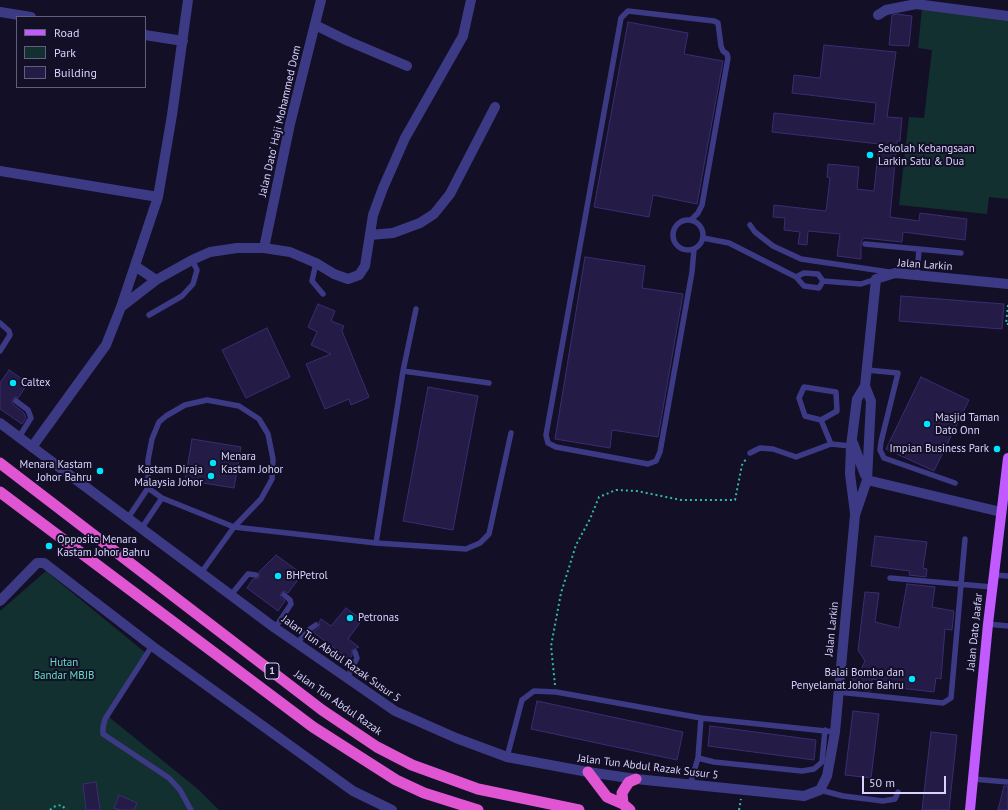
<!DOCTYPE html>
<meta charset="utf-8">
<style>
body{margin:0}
#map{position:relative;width:1008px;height:810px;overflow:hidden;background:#130f26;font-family:"PT Sans",sans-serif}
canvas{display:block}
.legend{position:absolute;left:16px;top:16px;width:130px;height:72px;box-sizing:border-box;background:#130f26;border:1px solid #625e7d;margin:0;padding:5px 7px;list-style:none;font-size:12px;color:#d9d4ff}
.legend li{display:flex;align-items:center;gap:8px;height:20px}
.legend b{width:20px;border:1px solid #625e7d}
.scale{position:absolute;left:862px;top:776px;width:84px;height:18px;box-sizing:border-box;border:2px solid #d9d4ff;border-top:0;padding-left:5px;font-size:12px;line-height:14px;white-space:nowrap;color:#d9d4ff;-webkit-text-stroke:3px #130f26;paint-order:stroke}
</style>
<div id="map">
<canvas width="1008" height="810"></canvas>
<ul class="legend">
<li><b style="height:5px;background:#c25bff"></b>Road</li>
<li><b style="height:11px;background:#12302f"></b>Park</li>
<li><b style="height:11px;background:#241b47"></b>Building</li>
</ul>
<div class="scale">50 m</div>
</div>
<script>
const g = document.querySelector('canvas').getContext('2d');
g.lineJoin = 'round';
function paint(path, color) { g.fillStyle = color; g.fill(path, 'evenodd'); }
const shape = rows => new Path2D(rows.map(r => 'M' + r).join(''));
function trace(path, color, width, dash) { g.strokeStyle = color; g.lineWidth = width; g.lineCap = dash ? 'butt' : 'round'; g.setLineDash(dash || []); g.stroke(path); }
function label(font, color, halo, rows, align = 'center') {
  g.font = font + ' "PT Sans",sans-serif'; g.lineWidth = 4; g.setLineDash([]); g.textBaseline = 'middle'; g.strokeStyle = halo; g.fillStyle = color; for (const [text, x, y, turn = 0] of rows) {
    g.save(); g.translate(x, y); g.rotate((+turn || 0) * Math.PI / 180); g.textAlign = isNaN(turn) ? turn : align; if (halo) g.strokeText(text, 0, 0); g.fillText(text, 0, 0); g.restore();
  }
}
paint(shape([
 [922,8,1008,17,1008,199,989,197,987,214,899,205,909,117,924,118,932,50,918,48],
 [46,571,147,654,109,717,199,790,219,810,0,810,0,611]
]), '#12302f');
const building = shape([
 [897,14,912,16,909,46,889,45,892,15,897,14],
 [628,22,688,33,684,54,723,61,697,204,653,195,649,217,594,207,628,22],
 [824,45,896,52,887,117,902,118,900,141,897,141,890,217,919,221,920,213,967,219,965,240,903,232,902,242,863,238,861,244,861,259,837,256,840,234,808,231,807,245,798,244,800,232,784,230,785,218,773,217,774,205,826,211,830,178,827,177,828,164,859,167,857,189,874,191,879,144,772,132,774,113,874,124,876,103,792,93,794,75,820,78,824,45],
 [585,257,645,266,642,288,683,294,658,437,612,430,610,448,555,439,585,257],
 [901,296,1004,304,1002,329,899,321,901,296],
 [318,304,335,311,331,321,344,326,342,331,369,397,351,405,349,399,325,409,306,364,331,354,311,345,317,332,308,327,318,304],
 [267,328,290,377,246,398,222,350,267,328],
 [9,370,28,383,18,398,15,397,12,400,13,404,24,413,26,418,22,424,0,409,0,383,9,370],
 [921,377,969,400,934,471,886,449,921,377],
 [428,387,478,396,453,530,403,521,428,387],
 [192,439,241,447,234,488,185,480,192,439],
 [875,536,927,542,923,568,927,569,926,577,909,575,910,571,871,566,875,536],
 [276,555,298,571,293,578,297,581,288,593,284,591,281,593,280,597,285,601,278,611,247,588,253,579,259,578,259,572,276,555],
 [907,584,935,587,932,607,954,611,952,630,945,629,941,679,936,678,934,692,891,687,891,682,872,679,871,691,859,690,859,685,852,684,854,672,860,672,865,661,858,650,865,592,879,593,875,622,899,628,907,584],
 [346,608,362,620,348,639,359,647,352,650,352,656,349,659,313,632,320,627,319,622,321,619,331,626,346,608],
 [537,701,683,732,677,760,531,729,537,701],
 [853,711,879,714,871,778,845,775,853,711],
 [710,726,816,740,814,760,708,746,710,726],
 [931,732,957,735,949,810,922,810,931,732],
 [96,782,100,810,86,810,83,784,96,782],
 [1004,786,1008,786,1008,810,998,810,1004,786],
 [119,795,137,803,134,810,120,810,114,808,119,795]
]);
paint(building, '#241b47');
trace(building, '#3b2d73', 1);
trace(shape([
 [1008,305,1006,324,1008,324],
 [555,685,551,646,561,593,576,545,590,519,599,497,616,490,637,491,681,500,735,500,742,465,746,459],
 [50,810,53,807,61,805,67,810],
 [739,810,741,799]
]), '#2fb8b0', 2, [2, 3]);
trace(shape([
 '673 235a15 15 0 1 1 30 0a15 15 0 1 1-30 0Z',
 [691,220,698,213,702,205,728,58,727,54,723,51,721,46,718,23,714,21,628,11,621,18,546,435,548,443,556,447,648,464,656,461,660,452,692,272,694,249],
 [750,225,755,232,773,246,801,259,889,272],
 [703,238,729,243,796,277,804,286,819,288,823,281,818,274,804,273,796,277],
 [865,244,961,253],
 [316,263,312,281,323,294],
 [917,275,919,249],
 [823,281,861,284,876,279],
 [149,315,182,296,193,284,197,270,192,260],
 [0,323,9,331,10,335,0,351],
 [867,370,898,373,881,442,880,450,884,458,955,483],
 [403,371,489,383],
 [16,401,28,410,31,418,19,437],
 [821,420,837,411,836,392,804,387,799,398,805,416,821,420,831,444,851,446],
 [750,453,760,448,773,449,796,457,831,444],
 [148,488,162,498],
 [128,518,148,488,148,460,152,439,159,422,166,416,185,405,207,400,239,406,259,419,268,434,273,459,272,479,261,499,234,527,162,498,141,529],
 [376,543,403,371,416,309],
 [201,573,234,527,376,543,466,549,480,543,489,534,511,433],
 [994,575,1008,576],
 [890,578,992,587],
 [231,595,248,574,256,575],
 [988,624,1008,626],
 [275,628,291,604,290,600,284,595],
 [297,643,310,629,316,625],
 [152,646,105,719,103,727,103,734,169,778,180,790,191,810],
 [347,678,357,658,355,652],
 [838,692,943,703,951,698,965,539],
 [507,757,522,700,534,691,556,692,701,718,835,732],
 [698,758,714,762,802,771,814,769,822,762,825,730],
 [973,779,1008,782],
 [690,785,698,758,701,718],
 [820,790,843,796,883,801,895,799,898,792]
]), '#3d3a85', 5.5);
trace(shape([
 [0,12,31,17],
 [878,15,886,10,916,4,1008,16],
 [315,25,348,41,407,66],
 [145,35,183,41],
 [0,171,158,197],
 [370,235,393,233,420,223,434,214,450,194,495,107],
 [264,248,290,124,321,0],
 [135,266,156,280],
 [121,307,156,280,192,260,210,252,237,248,264,248,290,252,316,263,334,274,348,279,359,275,365,266,373,215,383,188,405,138,463,36,471,0],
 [32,447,106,345,121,307,158,197,172,115,188,0],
 [0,601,37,563,44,563,152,646,353,791,392,810]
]), '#3d3a85', 10);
trace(shape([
 [0,423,275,628,395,711,456,738,507,757,588,772,636,779,804,796,820,790,827,776,835,732,855,515,867,480,871,401,865,386,876,279,895,273,1008,284],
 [853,443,865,475],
 [867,480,1001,512],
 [855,513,850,474,851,446,857,399,865,386]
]), '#3d3a85', 10);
trace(shape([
 [970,810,988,624,1008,458]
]), '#c25bff', 10);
trace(shape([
 [0,463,322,710,377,747,412,765,478,789,579,810],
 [0,492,313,727,396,780,424,793,478,810],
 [588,772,607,797,623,804,630,810],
 [623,804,622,793,625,788,629,782,636,779]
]), '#e055d1', 11);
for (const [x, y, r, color] of [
 [870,155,4,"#00e5ff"],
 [13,383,4,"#00e5ff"],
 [927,424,4,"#00e5ff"],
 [997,449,4,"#00e5ff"],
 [213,463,4,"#00e5ff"],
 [100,471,4,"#00e5ff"],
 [211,476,4,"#00e5ff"],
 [49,546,4,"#00e5ff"],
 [278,576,4,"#00e5ff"],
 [350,618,4,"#00e5ff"],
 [912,679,4,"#00e5ff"]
]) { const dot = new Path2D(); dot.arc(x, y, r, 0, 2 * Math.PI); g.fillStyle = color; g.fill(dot); trace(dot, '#130f26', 1.5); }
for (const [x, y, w] of [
 [272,671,14]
]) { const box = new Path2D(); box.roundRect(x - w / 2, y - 8, w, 16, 3); g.fillStyle = '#130f26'; g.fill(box); trace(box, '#d9d4ff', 1); }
label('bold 10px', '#d9d4ff', null, [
 ["1",272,671]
]);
label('11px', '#d9d4ff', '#130f26', [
 ["Jalan Dato’ Haji Mohammed Dom",280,121,-77],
 ["Jalan Larkin",925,265,4],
 ["Jalan Larkin",832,629,-84],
 ["Jalan Dato Jaafar",975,632,-84],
 ["Jalan Tun Abdul Razak Susur 5",341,659,35],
 ["Jalan Tun Abdul Razak",338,703,35],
 ["Jalan Tun Abdul Razak Susur 5",648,767,7]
]);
label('11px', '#d9d4ff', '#130f26', [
 ["Sekolah Kebangsaan",878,149],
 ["Larkin Satu & Dua",878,162],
 ["Caltex",21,383],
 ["Masjid Taman",935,418],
 ["Dato Onn",935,431],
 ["Impian Business Park",989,449,"right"],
 ["Menara",221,457],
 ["Kastam Johor",221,470],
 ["Menara Kastam",92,465,"right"],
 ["Johor Bahru",92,478,"right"],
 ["Kastam Diraja",203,470,"right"],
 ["Malaysia Johor",203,483,"right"],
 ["Opposite Menara",57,540],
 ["Kastam Johor Bahru",57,553],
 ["BHPetrol",286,576],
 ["Petronas",358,618],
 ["Balai Bomba dan",904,673,"right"],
 ["Penyelamat Johor Bahru",904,686,"right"]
], 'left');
label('11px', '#5fe0c0', '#130f26', [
 ["Hutan",64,663],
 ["Bandar MBJB",64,676]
]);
</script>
